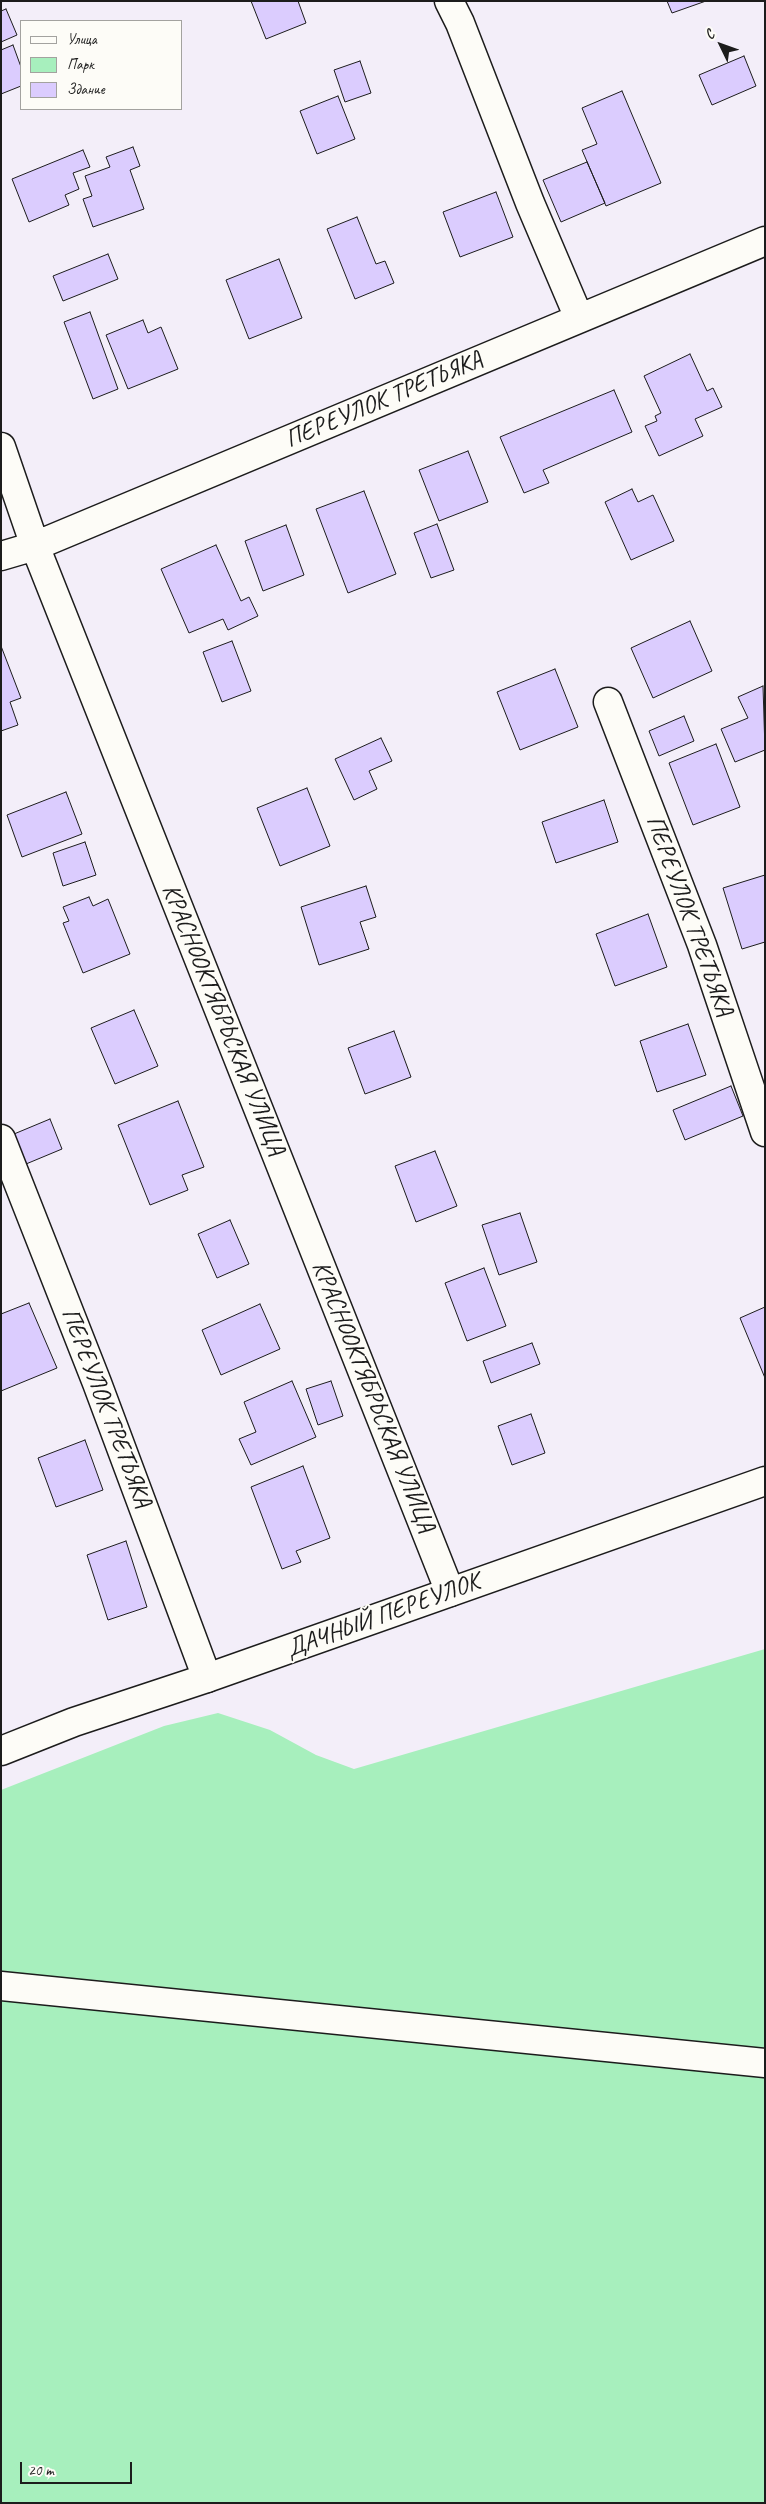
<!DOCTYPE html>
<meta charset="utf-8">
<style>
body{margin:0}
#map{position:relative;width:766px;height:2504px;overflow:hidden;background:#f3eef9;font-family:Caveat,sans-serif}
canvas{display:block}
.frame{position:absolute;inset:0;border:2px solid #1c1c1c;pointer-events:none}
.legend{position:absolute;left:20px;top:20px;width:162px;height:90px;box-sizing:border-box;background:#fdfcf7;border:1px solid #a3a29f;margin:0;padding:6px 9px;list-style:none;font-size:15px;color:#1c1c1c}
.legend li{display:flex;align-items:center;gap:10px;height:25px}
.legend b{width:25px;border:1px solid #a3a29f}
.north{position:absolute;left:696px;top:20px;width:50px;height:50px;-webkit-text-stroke:4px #fdfcf7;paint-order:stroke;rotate:312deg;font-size:14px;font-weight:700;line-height:20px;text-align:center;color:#1c1c1c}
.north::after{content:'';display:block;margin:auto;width:18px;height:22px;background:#1c1c1c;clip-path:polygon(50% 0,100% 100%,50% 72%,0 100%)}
.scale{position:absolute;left:20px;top:2462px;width:112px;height:22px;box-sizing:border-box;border:2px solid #1c1c1c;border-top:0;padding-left:6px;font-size:15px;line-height:18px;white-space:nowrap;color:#1c1c1c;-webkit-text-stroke:4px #fdfcf7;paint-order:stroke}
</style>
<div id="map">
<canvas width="766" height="2504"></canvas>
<div class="frame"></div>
<ul class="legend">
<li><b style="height:6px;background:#fdfcf7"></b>Улица</li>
<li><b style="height:14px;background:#a7efbd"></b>Парк</li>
<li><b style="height:14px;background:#dbccfe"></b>Здание</li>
</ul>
<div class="north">С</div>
<div class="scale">20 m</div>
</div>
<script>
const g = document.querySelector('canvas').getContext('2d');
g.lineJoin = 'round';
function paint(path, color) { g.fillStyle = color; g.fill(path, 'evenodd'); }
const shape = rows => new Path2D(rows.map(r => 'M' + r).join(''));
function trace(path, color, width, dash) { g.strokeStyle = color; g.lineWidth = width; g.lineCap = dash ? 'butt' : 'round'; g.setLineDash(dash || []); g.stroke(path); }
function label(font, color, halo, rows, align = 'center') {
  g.font = font + ' Caveat,sans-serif'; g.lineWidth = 4; g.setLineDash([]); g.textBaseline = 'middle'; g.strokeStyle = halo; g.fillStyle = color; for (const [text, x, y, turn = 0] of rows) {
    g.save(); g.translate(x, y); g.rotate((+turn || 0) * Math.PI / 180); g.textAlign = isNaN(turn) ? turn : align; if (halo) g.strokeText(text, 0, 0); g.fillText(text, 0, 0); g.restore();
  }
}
paint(shape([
 [765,1649,765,2503,1,2503,1,1790,164,1726,218,1713,270,1730,316,1755,354,1769]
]), '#a7efbd');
const building = shape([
 [251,1,298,1,306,23,266,39,251,1],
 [667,1,706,1,672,13,667,1],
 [6,9,17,35,1,42,1,11,6,9],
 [13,45,21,67,21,86,1,94,1,50,13,45],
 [744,56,756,86,712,105,699,75,744,56],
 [360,61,371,93,345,102,334,70,360,61],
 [622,91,661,183,606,206,582,150,597,144,582,108,622,91],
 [338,96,355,139,317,154,300,111,338,96],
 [133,147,140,166,130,170,144,209,93,227,83,199,92,196,85,176,110,167,106,157,133,147],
 [83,150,90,167,73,173,79,189,65,195,69,205,29,222,12,179,83,150],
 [587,162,605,203,561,222,543,180,587,162],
 [496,192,513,237,460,257,443,212,496,192],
 [357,217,376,264,385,261,394,283,355,299,327,229,357,217],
 [108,254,118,279,63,301,53,276,108,254],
 [279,259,302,318,249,339,226,280,279,259],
 [90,312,118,389,93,399,64,322,90,312],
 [143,320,148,333,161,327,178,369,128,389,106,335,143,320],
 [690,354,707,391,713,388,722,407,695,419,703,436,659,456,645,426,657,421,655,416,661,413,644,376,690,354],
 [614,390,632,432,543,470,549,483,524,493,500,437,614,390],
 [468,451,488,502,439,521,419,470,468,451],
 [632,489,638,502,653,495,674,541,631,560,605,502,632,489],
 [364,491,396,574,348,593,316,509,364,491],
 [437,524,454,570,431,578,414,533,437,524],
 [286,525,304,575,263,591,245,541,286,525],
 [216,545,241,601,249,597,258,616,228,630,223,619,189,633,161,569,216,545],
 [690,621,712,671,653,698,631,648,690,621],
 [232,641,251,691,222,702,203,652,232,641],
 [1,646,21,698,10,702,18,725,1,731,1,646],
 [555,669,578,727,520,750,497,692,555,669],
 [763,686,765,750,735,762,721,729,748,718,738,697,763,686],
 [684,716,694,741,659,756,649,731,684,716],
 [381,738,392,761,369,771,377,789,354,800,335,759,381,738],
 [716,744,740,807,693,825,669,763,716,744],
 [307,788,330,846,280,866,257,808,307,788],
 [66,792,82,834,22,857,7,815,66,792],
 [604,800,618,842,556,863,542,822,604,800],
 [85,842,96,875,63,886,53,853,85,842],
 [765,875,765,942,742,949,723,888,765,875],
 [366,886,376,917,360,922,369,949,319,965,301,907,366,886],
 [89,897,93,906,108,899,130,954,83,973,63,923,69,921,63,907,89,897],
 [648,914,667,967,615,986,596,934,648,914],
 [134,1010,158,1066,115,1084,91,1028,134,1010],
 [688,1024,706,1075,657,1092,640,1041,688,1024],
 [394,1031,411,1077,365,1094,348,1048,394,1031],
 [731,1086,743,1116,685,1140,673,1110,731,1086],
 [178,1101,204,1167,182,1175,188,1190,150,1205,118,1125,178,1101],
 [50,1119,62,1149,26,1164,14,1134,50,1119],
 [435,1151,457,1206,416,1222,395,1166,435,1151],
 [520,1213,537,1262,499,1275,482,1225,520,1213],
 [230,1220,249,1264,217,1278,198,1234,230,1220],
 [484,1268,506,1326,467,1341,445,1283,484,1268],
 [29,1303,57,1368,1,1391,1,1314,29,1303],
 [260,1304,280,1349,221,1375,202,1330,260,1304],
 [765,1307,765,1378,740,1318,765,1307],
 [532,1343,540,1364,491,1383,483,1361,532,1343],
 [292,1381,316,1437,251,1465,239,1439,256,1432,244,1402,292,1381],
 [331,1381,343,1416,318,1425,306,1389,331,1381],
 [531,1414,545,1453,512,1465,498,1426,531,1414],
 [85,1440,103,1490,56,1507,38,1458,85,1440],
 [303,1466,330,1538,296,1551,301,1562,282,1569,251,1487,303,1466],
 [126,1541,147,1607,108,1620,87,1555,126,1541]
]);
paint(building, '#dbccfe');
trace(building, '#1c1c1c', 1);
const minor = shape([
 [449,1,460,23,530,203,579,318],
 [1,447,35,546,450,1592],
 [1,556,35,546,765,241],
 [608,702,702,945,765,1132],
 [1,1139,97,1383,207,1678],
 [1,1986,765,2063]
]);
const major = shape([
 [1,1751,74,1722,207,1678,765,1481]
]);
trace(minor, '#1c1c1c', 31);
trace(major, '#1c1c1c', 31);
trace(minor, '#fdfcf7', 28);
trace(major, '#fdfcf7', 28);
label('25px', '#1c1c1c', '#fdfcf7', [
 ["ПЕРЕУЛОК ТРЕТЬЯКА",384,400,-23],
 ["ПЕРЕУЛОК ТРЕТЬЯКА",689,916,70],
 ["КРАСНООКТЯБРЬСКАЯ УЛИЦА",223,1020,68],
 ["КРАСНООКТЯБРЬСКАЯ УЛИЦА",373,1397,68],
 ["ПЕРЕУЛОК ТРЕТЬЯКА",106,1408,69],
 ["ДАЧНЫЙ ПЕРЕУЛОК",383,1616,-20]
]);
</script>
